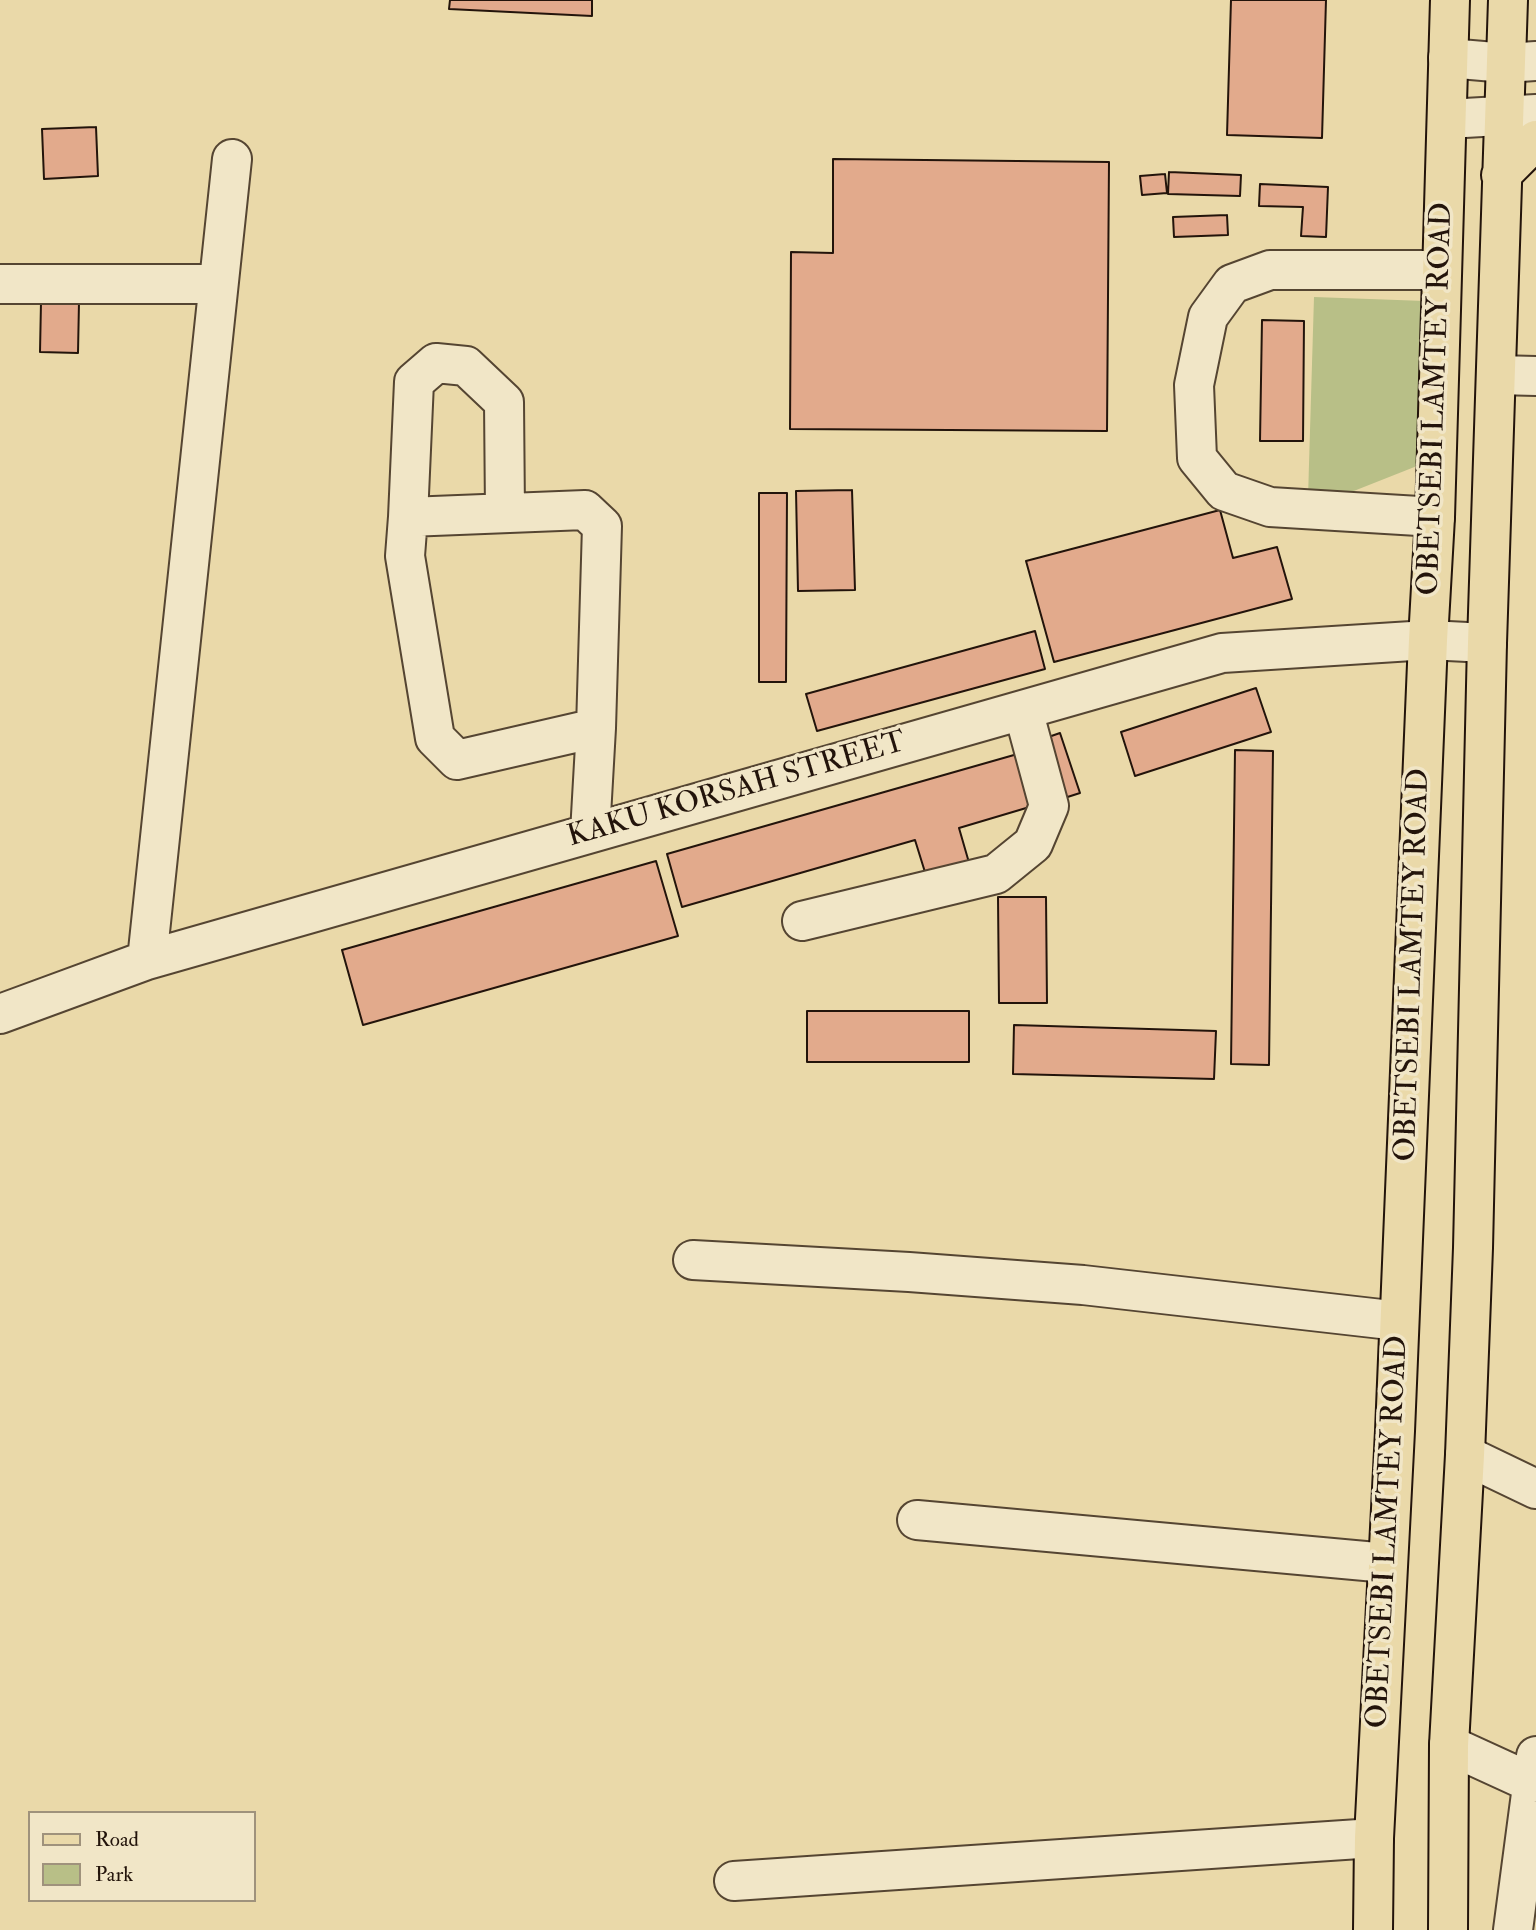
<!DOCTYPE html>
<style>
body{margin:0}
#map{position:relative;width:1536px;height:1930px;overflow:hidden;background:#ead9a9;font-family:"IM FELL Double Pica",serif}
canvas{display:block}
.legend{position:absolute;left:28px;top:1811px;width:228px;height:91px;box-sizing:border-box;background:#f1e6c7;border:2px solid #9f927c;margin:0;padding:9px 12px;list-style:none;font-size:21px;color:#23140b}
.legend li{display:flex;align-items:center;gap:14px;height:35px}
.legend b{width:35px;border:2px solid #9f927c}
</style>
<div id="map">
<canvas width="1536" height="1930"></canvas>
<ul class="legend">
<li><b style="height:9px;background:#ead9a9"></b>Road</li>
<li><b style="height:19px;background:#b8bf87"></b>Park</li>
</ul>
</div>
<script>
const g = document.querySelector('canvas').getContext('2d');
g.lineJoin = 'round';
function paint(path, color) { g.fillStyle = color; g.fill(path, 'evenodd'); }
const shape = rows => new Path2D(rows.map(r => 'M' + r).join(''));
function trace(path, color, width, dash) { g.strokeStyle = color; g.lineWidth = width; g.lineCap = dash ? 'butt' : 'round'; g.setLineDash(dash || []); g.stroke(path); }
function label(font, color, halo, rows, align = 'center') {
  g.font = font + ' "IM FELL Double Pica",serif'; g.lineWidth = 7; g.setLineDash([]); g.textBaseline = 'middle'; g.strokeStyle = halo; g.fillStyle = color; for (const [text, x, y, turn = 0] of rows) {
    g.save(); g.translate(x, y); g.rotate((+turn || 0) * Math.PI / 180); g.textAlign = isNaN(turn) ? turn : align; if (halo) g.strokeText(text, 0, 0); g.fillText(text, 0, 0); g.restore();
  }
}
paint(shape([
 [1314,297,1425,301,1422,464,1326,502,1308,498]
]), '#b8bf87');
const building = shape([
 [450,0,592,0,592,16,449,9,450,0],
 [1231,0,1326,0,1322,138,1227,135,1231,0],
 [96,127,98,176,44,179,42,129,96,127],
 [833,159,1109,162,1107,431,790,429,791,252,833,253,833,159],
 [1169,172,1241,175,1240,196,1168,194,1169,172],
 [1165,174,1167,193,1142,195,1140,176,1165,174],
 [1260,184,1328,187,1326,237,1301,236,1303,207,1259,206,1260,184],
 [1227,215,1228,235,1174,237,1173,217,1227,215],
 [41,302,79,302,78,353,40,352,41,302],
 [1262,320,1304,321,1303,441,1260,441,1262,320],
 [852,490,855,590,798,591,796,491,852,490],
 [759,493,787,493,786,682,759,682,759,493],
 [1220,510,1233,558,1277,547,1292,599,1054,662,1026,561,1220,510],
 [1035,631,1045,669,817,731,806,694,1035,631],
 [1256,688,1271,732,1135,776,1121,732,1256,688],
 [1060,733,1080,793,1055,801,1034,742,1060,733],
 [1235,750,1273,751,1269,1065,1231,1064,1235,750],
 [1028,751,1043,803,959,828,972,873,929,885,915,840,682,907,667,854,1028,751],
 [656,861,678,936,363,1025,342,950,656,861],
 [998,897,1046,897,1047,1003,999,1003,998,897],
 [807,1011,969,1011,969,1062,807,1062,807,1011],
 [1014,1025,1216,1031,1214,1079,1013,1074,1014,1025]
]);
paint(building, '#e2aa8c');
trace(building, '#23140b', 2);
const minor = shape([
 [1448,58,1506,63,1536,61],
 [1447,119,1536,114],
 [0,284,218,284],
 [1497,375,1536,376],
 [408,517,414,382,436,363,466,366,504,402,505,513],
 [1435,517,1270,507,1224,491,1197,458,1194,385,1208,317,1232,284,1270,270,1442,270],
 [590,833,596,728,602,526,585,510,408,517,405,556,435,738,457,760,596,728],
 [802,921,996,874,1033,844,1049,806,1023,710],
 [147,960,232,159],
 [0,1014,147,960,1222,653,1428,640,1487,643],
 [693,1260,909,1272,1083,1285,1399,1321],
 [1465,1455,1536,1489],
 [917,1520,1387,1563],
 [1449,1745,1532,1783],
 [734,1881,1374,1838],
 [1513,1930,1536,1756]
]);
const major = shape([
 [1501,175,1536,140],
 [1373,1930,1374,1838,1395,1431,1428,640,1435,517,1450,0],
 [1448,1930,1449,1745,1465,1455,1473,1248,1487,643,1508,0]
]);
trace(minor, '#554532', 42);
trace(major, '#23140b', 42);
trace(minor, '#f1e6c7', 38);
trace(major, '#ead9a9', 38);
label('30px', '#23140b', '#f1e6c7', [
 ["OBETSEBI LAMTEY ROAD",1437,399,-88],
 ["KAKU KORSAH STREET",737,791,-16],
 ["OBETSEBI LAMTEY ROAD",1414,965,-88],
 ["OBETSEBI LAMTEY ROAD",1389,1532,-87]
]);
</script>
